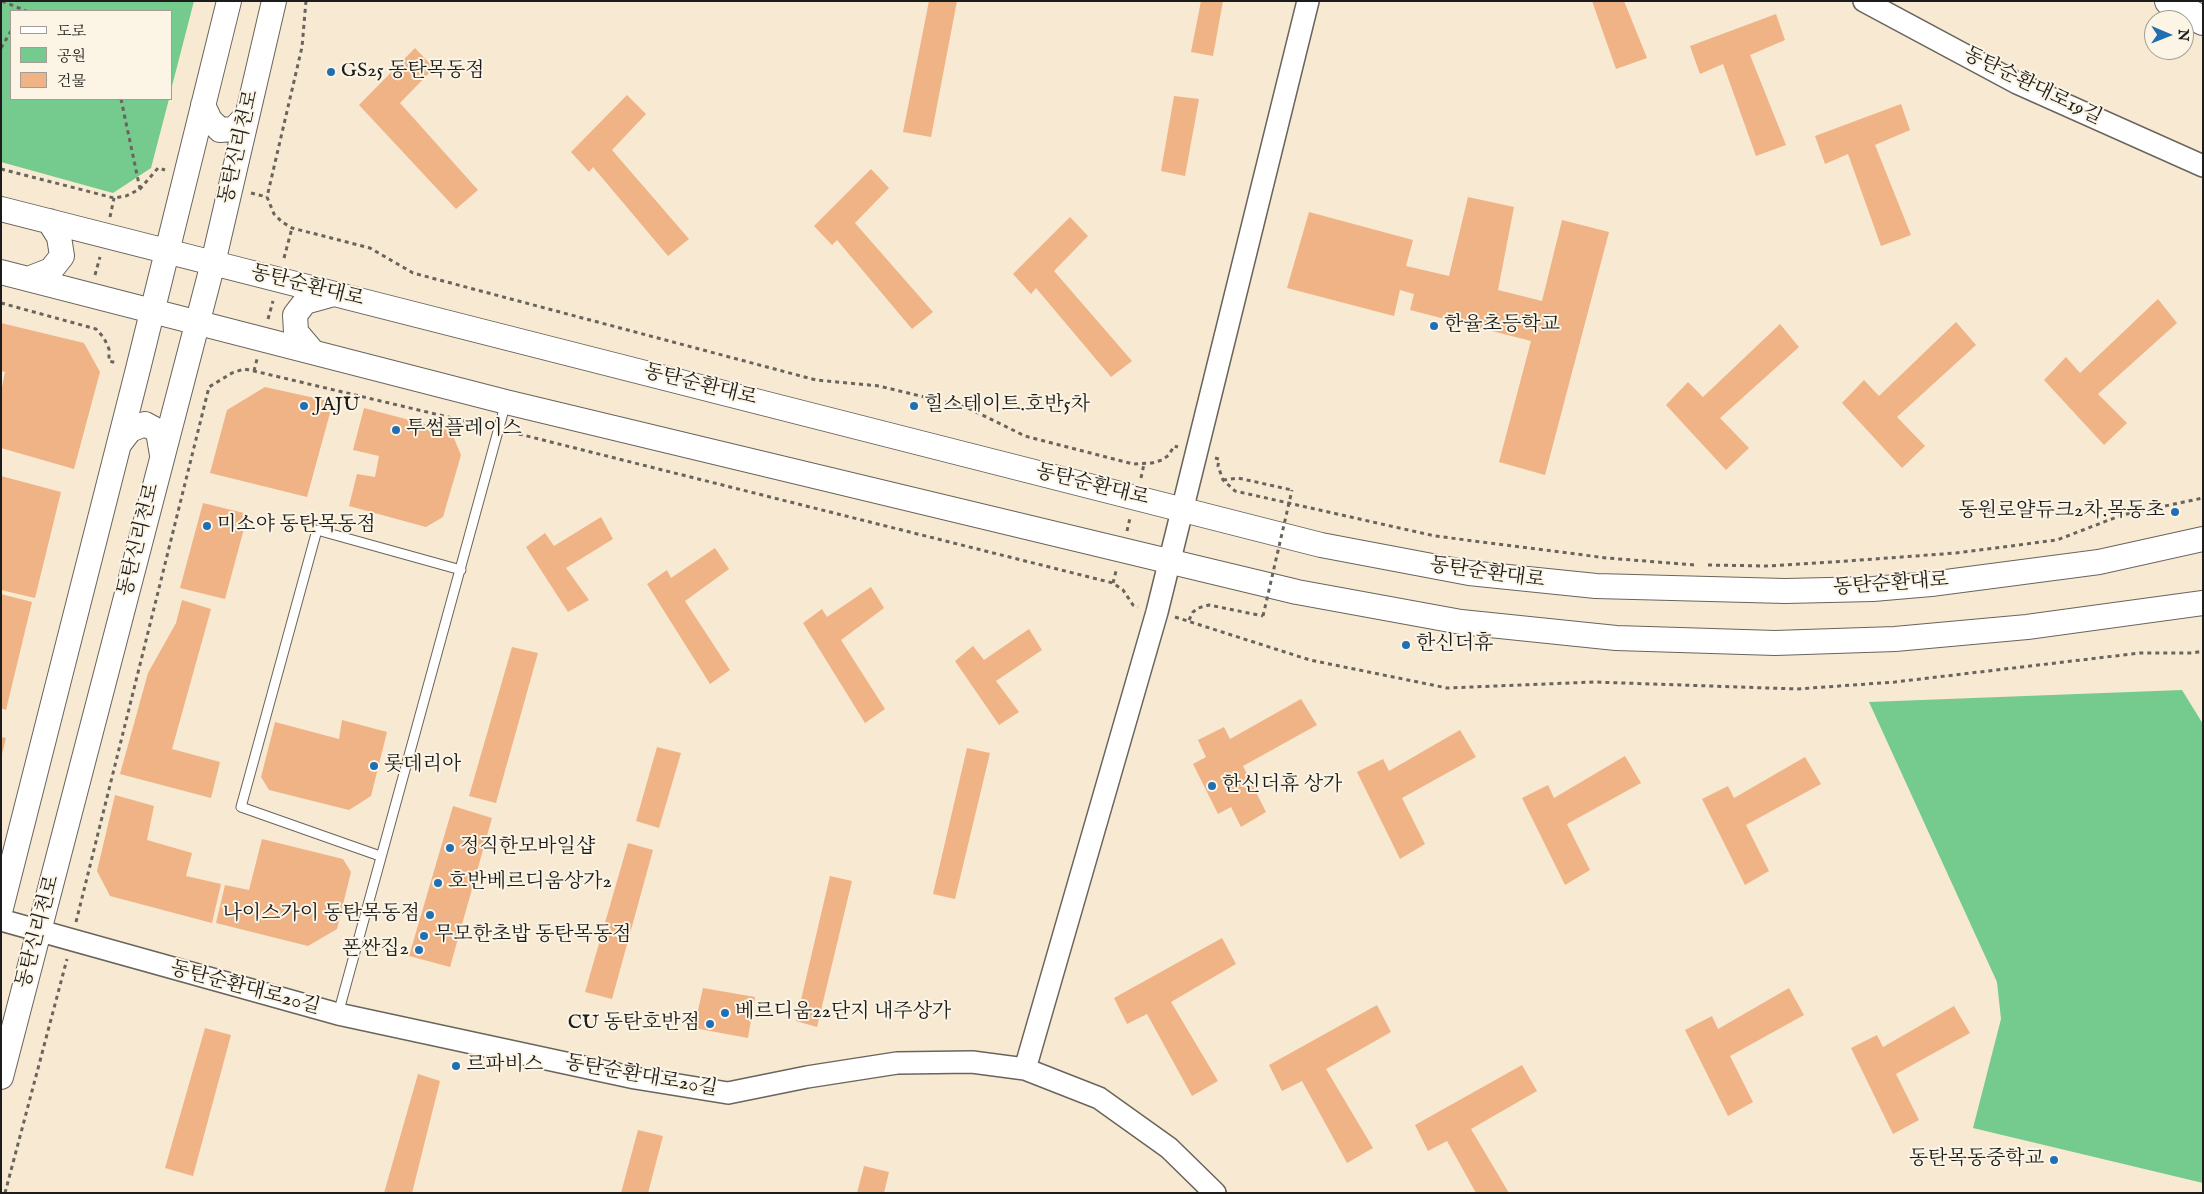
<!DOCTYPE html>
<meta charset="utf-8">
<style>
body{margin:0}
#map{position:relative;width:2204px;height:1194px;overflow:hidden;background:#f8e9d3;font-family:"IM FELL English","Noto Serif KR",serif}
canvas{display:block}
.frame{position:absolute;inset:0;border:2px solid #1c1c1c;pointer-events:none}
.legend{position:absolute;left:10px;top:10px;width:162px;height:90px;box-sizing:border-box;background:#fcf5e5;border:1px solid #a29e95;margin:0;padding:6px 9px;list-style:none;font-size:15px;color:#1c1c1c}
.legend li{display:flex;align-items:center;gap:10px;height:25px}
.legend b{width:25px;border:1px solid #a29e95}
.north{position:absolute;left:2144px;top:10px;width:50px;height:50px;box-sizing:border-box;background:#fcf5e5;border:1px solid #a29e95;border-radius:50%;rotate:91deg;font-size:14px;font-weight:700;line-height:20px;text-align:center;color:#1c1c1c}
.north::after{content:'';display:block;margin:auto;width:18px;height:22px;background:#1f6fb2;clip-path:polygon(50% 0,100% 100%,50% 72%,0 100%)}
</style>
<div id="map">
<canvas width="2204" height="1194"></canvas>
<div class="frame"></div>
<ul class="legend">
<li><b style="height:6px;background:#fff"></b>도로</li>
<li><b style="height:14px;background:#75ca8e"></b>공원</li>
<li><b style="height:14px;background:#efb386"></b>건물</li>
</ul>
<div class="north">N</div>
</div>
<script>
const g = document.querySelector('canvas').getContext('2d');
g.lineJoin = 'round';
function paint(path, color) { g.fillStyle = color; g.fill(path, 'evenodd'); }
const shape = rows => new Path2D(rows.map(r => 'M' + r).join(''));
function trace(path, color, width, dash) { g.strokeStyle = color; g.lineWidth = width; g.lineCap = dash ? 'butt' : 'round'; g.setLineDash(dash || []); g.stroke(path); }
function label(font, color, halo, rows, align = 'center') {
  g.font = font + ' "IM FELL English","Noto Serif KR",serif'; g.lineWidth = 4; g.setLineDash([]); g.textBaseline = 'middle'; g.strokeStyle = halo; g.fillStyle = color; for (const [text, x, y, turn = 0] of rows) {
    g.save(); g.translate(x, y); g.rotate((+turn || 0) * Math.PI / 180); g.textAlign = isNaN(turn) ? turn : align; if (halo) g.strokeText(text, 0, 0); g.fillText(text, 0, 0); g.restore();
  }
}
paint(shape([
 [1,1,194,1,171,90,171,11,11,11,11,99,169,99,151,168,113,193,1,162],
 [2182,690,2203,724,2203,1183,1973,1128,2001,1019,1997,982,1869,702]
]), '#75ca8e');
paint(shape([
 [929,1,957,1,931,137,903,132],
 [1201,1,1223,1,1213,56,1191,52],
 [1592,1,1624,1,1647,58,1616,69],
 [1776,14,1785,40,1750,55,1786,145,1756,156,1723,64,1700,74,1690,46],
 [415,48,434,68,400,103,478,190,456,209,359,105],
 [627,95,646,114,612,150,689,239,668,256,593,167,589,172,571,152],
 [1174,96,1199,99,1185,176,1161,171],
 [1901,104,1910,130,1875,145,1911,235,1881,246,1848,154,1825,164,1815,136],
 [871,169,889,188,855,223,933,312,912,329,837,240,832,245,814,226],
 [1468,197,1514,207,1498,290,1542,301,1562,220,1609,232,1545,475,1499,462,1531,341,1410,310,1414,294,1400,290,1394,316,1287,288,1309,212,1413,240,1406,266,1449,276],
 [1070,217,1088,236,1054,271,1132,361,1111,377,1036,288,1031,294,1013,274],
 [2158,299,2177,323,2098,394,2127,423,2104,445,2044,380,2066,357,2080,373],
 [1956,322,1976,345,1897,417,1925,446,1902,468,1842,403,1864,380,1879,396],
 [1,323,84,343,100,372,74,469,1,448,1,392,5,372,1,371],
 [1780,324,1799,347,1720,418,1749,448,1726,470,1666,405,1688,382,1703,397],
 [265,387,333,402,307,497,210,473,227,410],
 [364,408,451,431,461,455,443,517,426,527,349,506,357,474,375,477,379,456,353,450],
 [1,476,61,492,35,598,1,590],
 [203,503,248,514,225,599,180,588],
 [601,517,613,539,566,568,589,600,568,612,526,547,545,533,554,546],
 [715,548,729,569,685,601,730,670,710,684,647,584,667,570,671,578],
 [871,587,884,608,841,640,885,709,865,723,803,623,822,609,827,617],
 [1,594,32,602,6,710,1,708],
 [182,600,211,609,172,749,220,762,211,798,120,774,148,673,176,623],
 [1029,629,1042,650,996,681,1019,712,999,725,955,661,973,646,984,660],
 [512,647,538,653,496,803,469,796],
 [1301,699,1317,725,1243,766,1266,812,1241,827,1231,807,1218,814,1193,764,1206,757,1198,740,1224,727,1230,739],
 [342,720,387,732,371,796,349,810,269,790,261,777,275,722,339,739],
 [1460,730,1476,757,1402,798,1425,844,1400,859,1357,772,1383,759,1389,771],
 [1,737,6,738,2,754,1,754],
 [657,747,681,753,659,828,636,821],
 [967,748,990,753,955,899,933,894],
 [1625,756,1641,783,1567,824,1590,870,1565,885,1522,798,1548,785,1554,798],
 [1805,757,1821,784,1746,825,1769,871,1745,885,1702,799,1728,786,1734,798],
 [115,795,154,806,147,840,192,853,186,876,221,884,212,923,110,896,97,871],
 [453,806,492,818,450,967,409,956],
 [262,839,343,859,351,872,337,929,308,946,216,923,225,885,249,890],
 [628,843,653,850,612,999,585,992],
 [830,876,852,881,817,1027,796,1021],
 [1222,938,1236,964,1171,1002,1218,1081,1192,1096,1147,1014,1127,1024,1114,998],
 [703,988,755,997,748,1038,694,1028],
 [1789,988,1804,1015,1730,1056,1753,1102,1728,1116,1685,1030,1712,1016,1718,1029],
 [1377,1005,1391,1032,1326,1069,1373,1148,1347,1163,1302,1081,1282,1091,1269,1065],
 [1954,1006,1970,1033,1896,1074,1919,1120,1893,1134,1851,1048,1877,1035,1883,1047],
 [205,1028,231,1035,193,1176,165,1168],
 [1522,1065,1537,1091,1471,1129,1509,1193,1476,1193,1447,1141,1428,1151,1415,1125],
 [418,1074,440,1081,412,1193,384,1193],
 [638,1130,663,1136,648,1193,621,1193],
 [864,1166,889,1172,884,1193,857,1193]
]), '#efb386');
const service = shape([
 [380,856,241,807,317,530,461,570],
 [338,1014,506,402]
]);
const tertiary = shape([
 [1864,1,2017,83,2203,166],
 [1,920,338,1014,635,1078,728,1093,807,1077,897,1063,972,1062,1025,1069,1099,1098,1169,1148,1215,1193],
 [1025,1069,1157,612,1308,1]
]);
const secondary = shape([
 [203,105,210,120,220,130,234,129,247,115],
 [1,209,1321,545,1469,573,1596,586,1785,591,1873,589,1931,584,2099,562,2203,539],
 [1,272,506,402,1297,592,1461,622,1616,638,1775,643,1895,639,2027,627,2203,603],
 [28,279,51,270,62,256,59,237,49,221],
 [313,352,296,332,295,315,305,302,334,294],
 [120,443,130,430,145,424,158,431,162,455],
 [1,908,138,369,229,1],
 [1,1077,213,263,274,1]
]);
const motorway = shape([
 [2169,1,2203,21]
]);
trace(service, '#69645c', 11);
trace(tertiary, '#69645c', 24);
trace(secondary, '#69645c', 26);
trace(motorway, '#69645c', 30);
trace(shape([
 [2,1,26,11],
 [306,1,302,47,267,197,274,214,282,222,292,228,370,248,413,273,816,380,879,386,966,407,1025,436,1133,464,1152,463,1162,460,1169,455,1174,446,1178,447],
 [1,48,11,31],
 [121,99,140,189],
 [1,169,114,198,126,196,140,189,158,168,165,170],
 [251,193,267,197],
 [110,217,114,198],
 [284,258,292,228],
 [95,275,100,257],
 [1,303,96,329,104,338,109,349,109,361,117,363],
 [268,319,273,301],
 [254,371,257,359],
 [511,432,1113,583,1123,590,1133,605,1138,607],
 [1215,458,1219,459,1218,466,1223,480,1235,491,1435,536,1607,558,1695,565],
 [1141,478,1144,464],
 [1223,480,1238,478,1292,490],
 [1127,531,1130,518],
 [1708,565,1766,566,1847,561,1956,553,2057,540,2122,515,2203,498],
 [1113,583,1116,571],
 [1175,617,1310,660,1447,688,1594,682,1797,689,1895,682,2140,653,2192,653,2203,651],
 [1189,620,1193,612,1198,608,1209,605,1263,616],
 [76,922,209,387,232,373,244,369,254,371,486,426],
 [5,1193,67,959]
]), '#69645c', 3, [4, 4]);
trace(service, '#fff', 9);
trace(tertiary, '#fff', 21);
trace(secondary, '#fff', 24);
trace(motorway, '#fff', 28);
trace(shape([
 [1263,616,1292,490]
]), '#69645c', 3, [4, 4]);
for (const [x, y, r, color] of [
 [331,72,5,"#1f6fb2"],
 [1434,326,5,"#1f6fb2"],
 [304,406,5,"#1f6fb2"],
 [914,406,5,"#1f6fb2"],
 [396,430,5,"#1f6fb2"],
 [2175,512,5,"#1f6fb2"],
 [207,526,5,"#1f6fb2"],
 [1406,645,5,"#1f6fb2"],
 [374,766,5,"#1f6fb2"],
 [1212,786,5,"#1f6fb2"],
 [450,848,5,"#1f6fb2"],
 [438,883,5,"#1f6fb2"],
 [430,915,5,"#1f6fb2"],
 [424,936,5,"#1f6fb2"],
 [419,950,5,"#1f6fb2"],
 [725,1013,5,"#1f6fb2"],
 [710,1024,5,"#1f6fb2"],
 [456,1066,5,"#1f6fb2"],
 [2054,1160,5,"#1f6fb2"]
]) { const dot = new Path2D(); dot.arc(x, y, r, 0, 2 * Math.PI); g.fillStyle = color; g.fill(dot); trace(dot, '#fcf5e5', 2); }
label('20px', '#1c1c1c', '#fcf5e5', [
 ["GS25 동탄목동점",341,72],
 ["한율초등학교",1444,326],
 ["JAJU",314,406],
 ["힐스테이트.호반5차",924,406],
 ["투썸플레이스",406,430],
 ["동원로얄듀크2차.목동초",2165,512,"right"],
 ["미소야 동탄목동점",217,526],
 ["한신더휴",1416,645],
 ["롯데리아",384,766],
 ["한신더휴 상가",1222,786],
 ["정직한모바일샵",460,848],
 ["호반베르디움상가2",448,883],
 ["나이스가이 동탄목동점",420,915,"right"],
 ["무모한초밥 동탄목동점",434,936],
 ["폰싼집2",409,950,"right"],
 ["베르디움22단지 내주상가",735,1013],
 ["CU 동탄호반점",700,1024,"right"],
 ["르파비스",466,1066],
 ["동탄목동중학교",2044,1160,"right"]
], 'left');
label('20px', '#1c1c1c', '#fcf5e5', [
 ["동탄순환대로19길",2032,87,26],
 ["동탄신리천로",240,147,-77],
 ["동탄순환대로",307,287,14],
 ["동탄순환대로",700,386,14],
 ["동탄순환대로",1092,486,14],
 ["동탄신리천로",140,540,-76],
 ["동탄순환대로",1487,574,8],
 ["동탄순환대로",1891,585,-4],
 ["동탄신리천로",39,932,-75],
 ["동탄순환대로20길",245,989,15],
 ["동탄순환대로20길",641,1077,10]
]);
</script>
